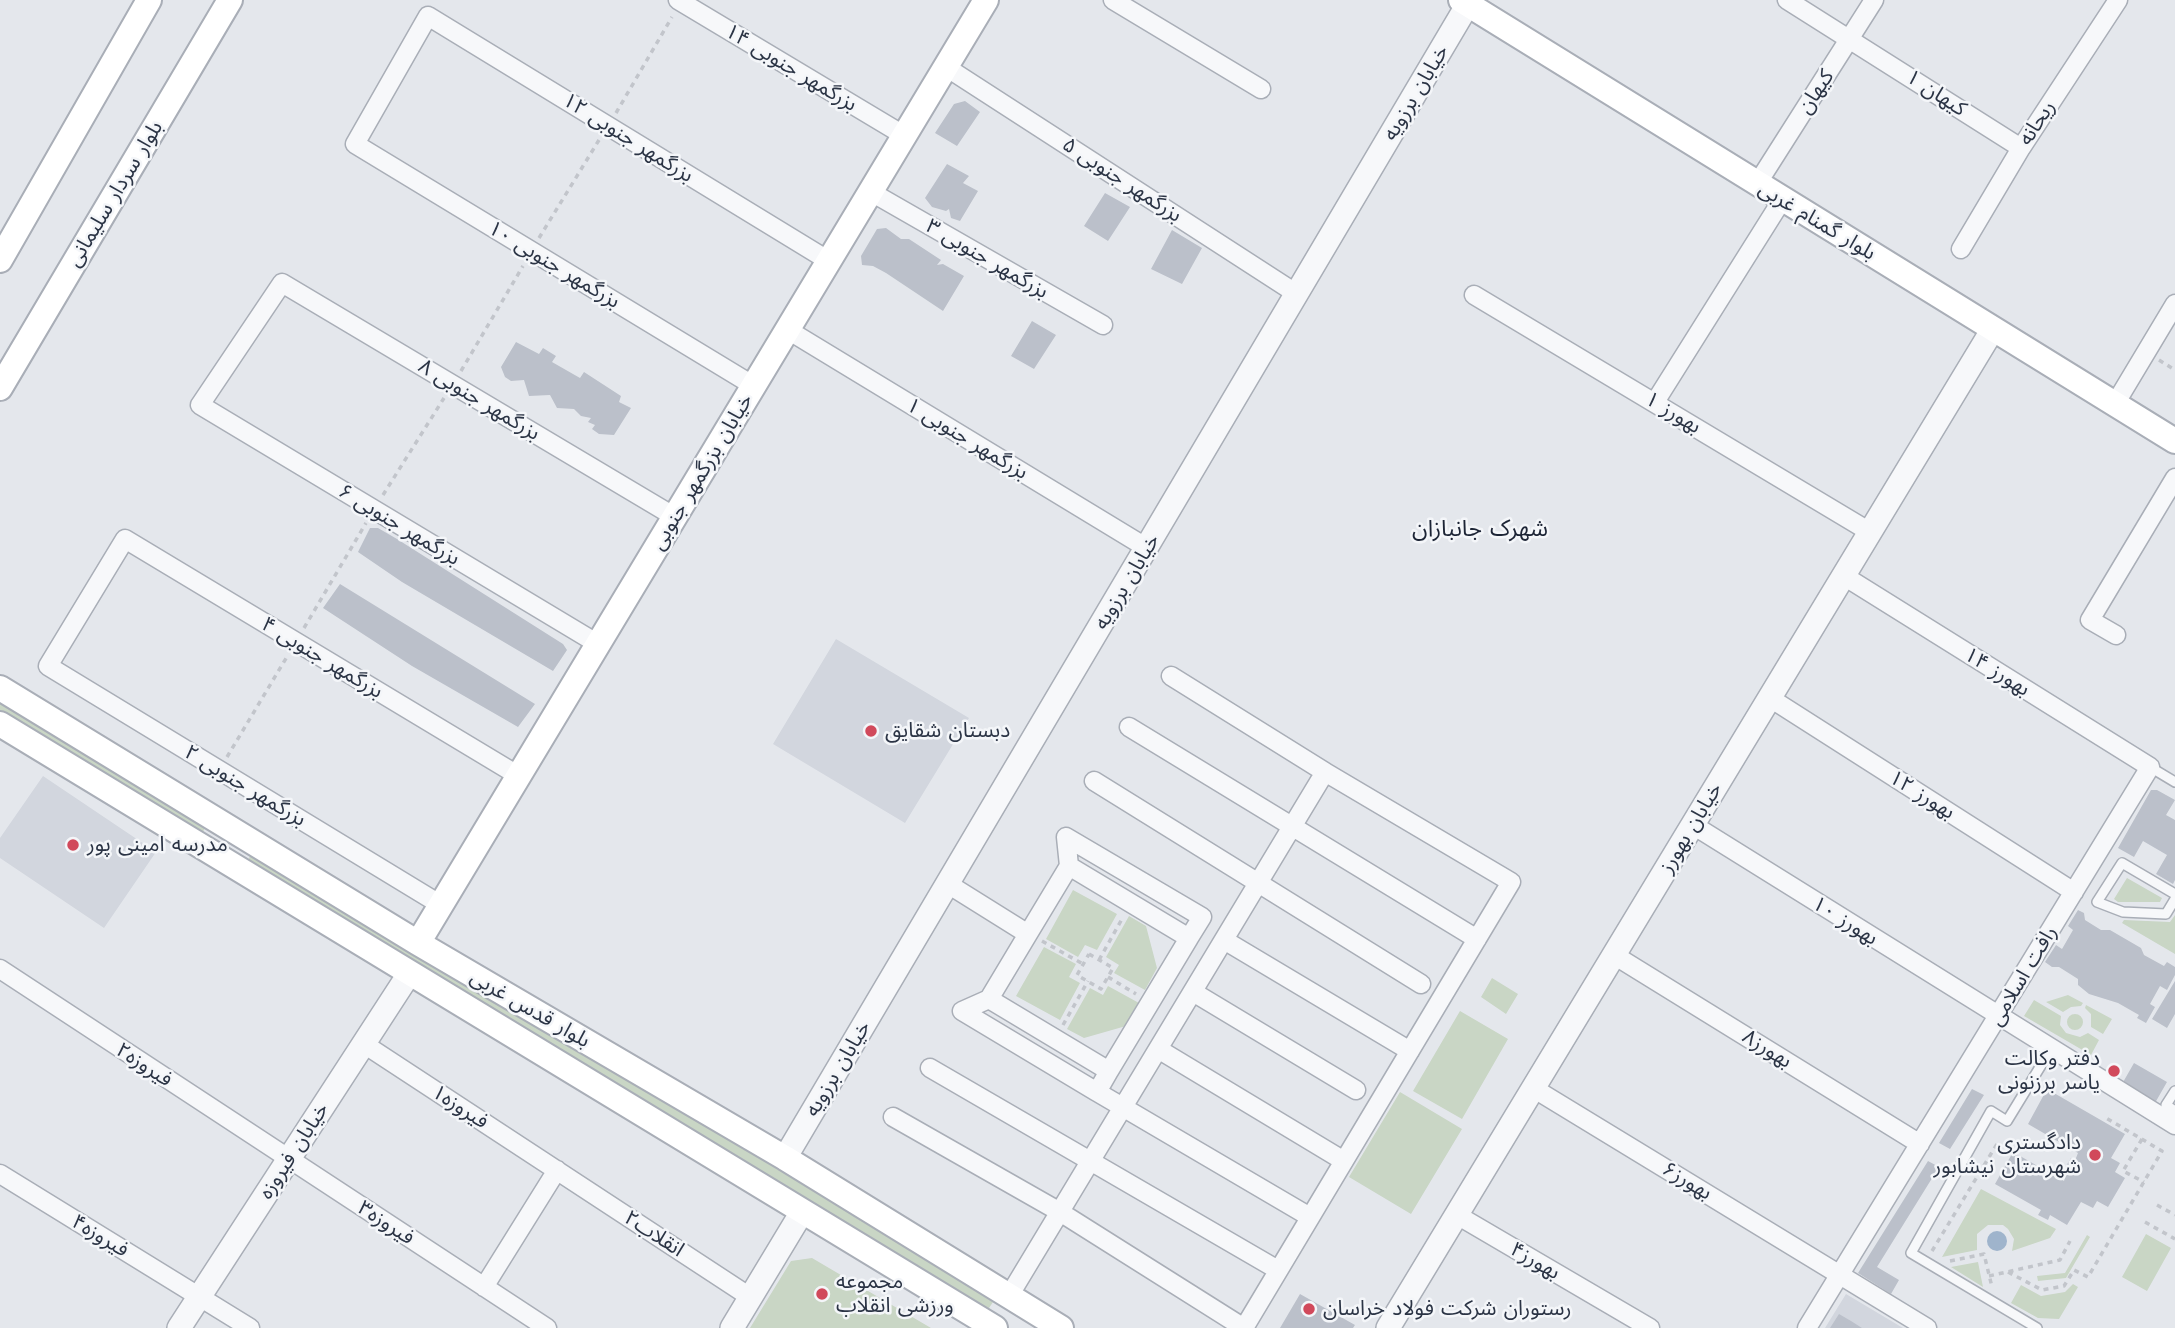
<!DOCTYPE html>
<meta charset="utf-8">
<style>
body{margin:0}
canvas{display:block;background:#e4e7ec}
</style>
<canvas width="2175" height="1328"></canvas>
<script>
const g = document.querySelector('canvas').getContext('2d');
g.lineJoin = 'round';
function paint(path, color) { g.fillStyle = color; g.fill(path, 'evenodd'); }
const shape = rows => new Path2D(rows.map(r => 'M' + r).join(''));
function trace(path, color, width, dash) { g.strokeStyle = color; g.lineWidth = width; g.lineCap = dash ? 'butt' : 'round'; g.setLineDash(dash || []); g.stroke(path); }
function label(font, color, halo, rows, align = 'center') {
  g.font = font + ' "Work Sans","Noto Sans Arabic",sans-serif'; g.lineWidth = 5; g.setLineDash([]); g.textBaseline = 'middle'; g.strokeStyle = halo; g.fillStyle = color; for (const [text, x, y, turn = 0] of rows) {
    g.save(); g.translate(x, y); g.rotate((+turn || 0) * Math.PI / 180); g.textAlign = isNaN(turn) ? turn : align; if (halo) g.strokeText(text, 0, 0); g.fillText(text, 0, 0); g.restore();
  }
}
paint(shape([
 [836,639,969,718,905,823,773,744],
 [43,776,156,852,104,928,0,858,0,838],
 [1846,1294,1903,1328,1825,1328]
]), '#d2d6de');
paint(shape([
 [0,699,207,825,201,835,0,713],
 [252,851,609,1065,993,1302,987,1311,646,1101,248,861],
 [2127,878,2162,898,2160,902,2118,902,2114,899],
 [1073,890,1117,914,1097,950,1085,945,1078,957,1046,939],
 [2175,915,2175,954,2122,923,2124,920,2170,922],
 [1129,916,1146,926,1157,968,1145,990,1114,973,1119,965,1106,957],
 [1044,947,1076,964,1069,977,1080,983,1060,1020,1016,996],
 [1492,978,1518,994,1506,1014,1481,997],
 [1108,986,1139,1003,1126,1026,1084,1038,1067,1029,1090,988,1103,995],
 [2068,995,2083,1003,2081,1006,2071,1007,2063,1012,2046,1002],
 [2034,1000,2061,1016,2060,1025,2066,1033,2080,1037,2088,1033,2099,1040,2091,1055,2024,1016],
 [2086,1005,2112,1019,2103,1034,2091,1027,2091,1014,2085,1008],
 [1460,1011,1508,1039,1462,1119,1413,1091],
 '2067 1022a8 8 0 1 1 16 0a8 8 0 1 1-16 0Z',
 [1400,1092,1462,1129,1411,1214,1349,1177],
 [1981,1189,2056,1229,2050,1238,2012,1251,2014,1239,2008,1229,2003,1225,1988,1225,1977,1234,1977,1250,1942,1257],
 [2146,1234,2171,1248,2147,1291,2122,1277],
 [2087,1235,2090,1237,2066,1278,2038,1281,2037,1276,2065,1273],
 [812,1258,931,1328,750,1328,791,1261],
 [1978,1262,1983,1287,1951,1267],
 [2073,1284,2078,1287,2059,1319,2038,1318,2011,1303,2021,1285,2041,1296,2065,1292]
]), '#c9d6c5');
paint(shape([
 '1987 1241a10 10 0 1 1 20 0a10 10 0 1 1-20 0Z'
]), '#9fb4cc');
paint(shape([
 [965,101,980,112,957,146,935,133,954,104],
 [947,164,969,176,963,183,978,191,960,221,951,218,949,209,946,211,932,207,925,198],
 [1105,193,1130,207,1108,241,1084,226],
 [886,228,901,239,909,239,941,260,937,265,943,264,964,276,943,311,886,273,873,266,862,265,861,256,877,229],
 [1172,230,1202,248,1182,284,1151,269],
 [1032,321,1056,335,1034,369,1011,356],
 [516,342,539,354,543,348,556,356,552,362,580,378,584,372,621,396,619,402,631,408,614,435,599,434,592,429,595,425,588,422,591,418,581,416,574,409,557,408,550,395,529,396,524,380,511,381,505,377,501,367],
 [370,528,378,528,397,539,563,644,567,650,553,671,402,582,358,552],
 [340,584,535,704,518,727,412,666,323,608],
 [2151,790,2157,790,2175,800,2166,815,2175,820,2175,880,2173,884,2156,874,2167,855,2143,841,2134,857,2118,848],
 [2078,910,2084,913,2085,920,2101,930,2110,930,2141,948,2144,955,2164,966,2167,962,2175,967,2175,975,2167,990,2160,986,2150,1004,2155,1007,2146,1023,2137,1018,2139,1015,2118,1003,2089,994,2078,985,2078,979,2059,967,2052,967,2045,962,2056,945,2062,949,2073,930,2068,926],
 [2175,981,2175,1014,2167,1028,2152,1019],
 [2134,1063,2167,1082,2155,1103,2122,1084],
 [1972,1089,1984,1095,1950,1149,1939,1143],
 [2047,1089,2125,1134,2111,1158,2120,1163,2115,1172,2125,1178,2108,1207,2097,1201,2093,1208,2081,1202,2067,1225,2050,1215,2048,1220,2038,1215,2041,1210,1995,1184,2013,1152,2064,1181,2065,1178,2063,1171,2071,1158,2076,1158,2078,1153,2028,1124],
 [1928,1161,1939,1167,1877,1267,1899,1280,1891,1294,1858,1273],
 [1300,1294,1355,1325,1353,1328,1280,1328],
 [1839,1314,1851,1321,1862,1328,1830,1328]
]), '#bbc0ca');
const service = shape([
 [2150,767,2175,782],
 [2175,894,2122,863,2097,902,2123,912,2166,914,2175,899],
 [2175,1091,2166,1105,2175,1111],
 [2037,1328,1911,1253,1991,1111,2007,1121,2051,1049]
]);
const minor = shape([
 [678,0,905,136],
 [1113,0,1261,89],
 [1787,0,2021,148],
 [946,67,1297,294],
 [1757,184,1874,0],
 [871,192,1103,325],
 [1961,249,2021,148,2118,0],
 [1474,295,1870,532],
 [788,330,1147,548],
 [754,386,355,144,428,16,829,261],
 [1655,402,1782,200],
 [2115,404,2175,304],
 [2116,635,2090,620,2175,478],
 [598,644,200,405,282,283,675,517],
 [1171,676,1325,772],
 [1770,698,2074,892],
 [1129,727,1477,939],
 [1094,781,1421,984],
 [1693,825,2175,1125],
 [1069,866,1066,837,1202,917,1189,938],
 [948,884,1028,934,989,999,1109,1071,1189,938,1069,866,1028,934],
 [441,905,48,666,125,539,519,776],
 [1224,940,1410,1051],
 [1614,955,1920,1144],
 [0,969,547,1328],
 [1193,992,1356,1090],
 [989,999,962,1011,1097,1092],
 [364,1044,750,1297],
 [1158,1049,1344,1161],
 [930,1068,1278,1270],
 [1109,1071,1097,1092,1310,1217],
 [1533,1088,1927,1328],
 [893,1117,1060,1212,1244,1328],
 [0,1174,250,1328],
 [1457,1215,1650,1328],
 [484,1287,557,1170],
 [1009,1296,1325,772,1511,882,1244,1328],
 [1807,1328,2150,767,1844,576]
]);
const tertiary = shape([
 [785,1158,1468,4],
 [179,1328,409,974],
 [732,1328,802,1212],
 [1388,1328,1993,329]
]);
const secondary = shape([
 [1461,0,2175,441],
 [0,260,149,0],
 [0,388,230,0],
 [0,688,418,943,785,1158,1061,1328],
 [0,724,995,1328],
 [418,943,986,0]
]);
trace(service, '#a9aeb7', 12);
trace(minor, '#a9aeb7', 21);
trace(tertiary, '#a9aeb7', 26);
trace(secondary, '#a9aeb7', 28);
trace(shape([
 [616,113,672,17],
 [539,238,599,140],
 [2159,360,2175,370],
 [461,371,523,266],
 [383,495,444,398],
 [304,628,366,523],
 [227,757,288,655],
 [1042,941,1083,964],
 [1089,954,1113,968,1101,989,1077,975,1089,954],
 [1099,960,1122,919],
 [1108,977,1136,994],
 [1063,1025,1088,981],
 [2142,1139,2123,1171,2144,1182],
 [2157,1205,2175,1215],
 [2145,1222,2175,1239],
 [1932,1251,1997,1144],
 [1950,1261,1984,1254,1992,1287],
 [2008,1272,2042,1290,2064,1286,2074,1270,2088,1277,2162,1151,2106,1118],
 [1989,1276,2060,1260,2070,1241]
]), '#c2c5cb', 3.5, [5, 5]);
trace(service, '#f7f8fa', 9);
trace(minor, '#f7f8fa', 18);
trace(tertiary, '#f7f8fa', 23);
trace(secondary, '#fff', 24);
for (const [x, y, r, color] of [
 [871,731,7,"#d1495b"],
 [73,845,7,"#d1495b"],
 [2114,1071,7,"#d1495b"],
 [2095,1155,7,"#d1495b"],
 [822,1294,7,"#d1495b"],
 [1309,1309,7,"#d1495b"]
]) { const dot = new Path2D(); dot.arc(x, y, r, 0, 2 * Math.PI); g.fillStyle = color; g.fill(dot); trace(dot, '#f4f6f9', 2.5); }
label('21px', '#2b3445', '#f4f6f9', [
 ["بزرگمهر جنوبی ۱۴",791,68,31],
 ["کیهان",1816,92,-57],
 ["خیابان برزویه",1416,93,-59],
 ["کیهان ۱",1936,93,33],
 ["ریحانه",2037,123,-57],
 ["بزرگمهر جنوبی ۱۲",628,138,32],
 ["بزرگمهر جنوبی ۵",1122,180,33],
 ["بلوار سردار سلیمانی",115,194,-59],
 ["بلوار گمنام غربی",1817,221,31],
 ["بزرگمهر جنوبی ۳",987,259,30],
 ["بزرگمهر جنوبی ۱۰",554,265,31],
 ["بزرگمهر جنوبی ۸",479,400,31],
 ["بهورز ۱",1673,413,31],
 ["بزرگمهر جنوبی ۱",967,439,31],
 ["خیابان بزرگمهر جنوبی",702,472,-59],
 ["بزرگمهر جنوبی ۶",399,525,31],
 ["خیابان برزویه",1127,582,-59],
 ["بزرگمهر جنوبی ۴",322,658,31],
 ["بهورز ۱۴",1997,672,32],
 ["بزرگمهر جنوبی ۲",245,786,31],
 ["بهورز ۱۲",1922,795,32],
 ["خیابان بهورز",1691,828,-59],
 ["بهورز ۱۰",1845,921,32],
 ["رافت اسلامی",2023,976,-59],
 ["بلوار قدس غربی",530,1009,30],
 ["بهورز۸",1767,1049,32],
 ["فیروزه۲",144,1065,33],
 ["خیابان برزویه",838,1069,-59],
 ["فیروزه۱",460,1107,33],
 ["خیابان فیروزه",294,1151,-57],
 ["بهورز۶",1687,1181,31],
 ["فیروزه۳",386,1223,33],
 ["انقلاب۲",654,1234,33],
 ["فیروزه۴",100,1236,31],
 ["بهورز۴",1535,1261,30]
]);
label('21px', '#2b3445', '#f4f6f9', [
 ["دبستان شقایق",885,731],
 ["مدرسه امینی پور",87,845],
 ["دفتر وکالت",2100,1059,"right"],
 ["یاسر برزنونی",2100,1083,"right"],
 ["دادگستری",2081,1143,"right"],
 ["شهرستان نیشابور",2081,1167,"right"],
 ["مجموعه",836,1282],
 ["ورزشی انقلاب",836,1306],
 ["رستوران شرکت فولاد خراسان",1323,1309]
], 'left');
label('23px', '#1d2536', '#f4f6f9', [
 ["شهرک جانبازان",1480,529]
]);
</script>
